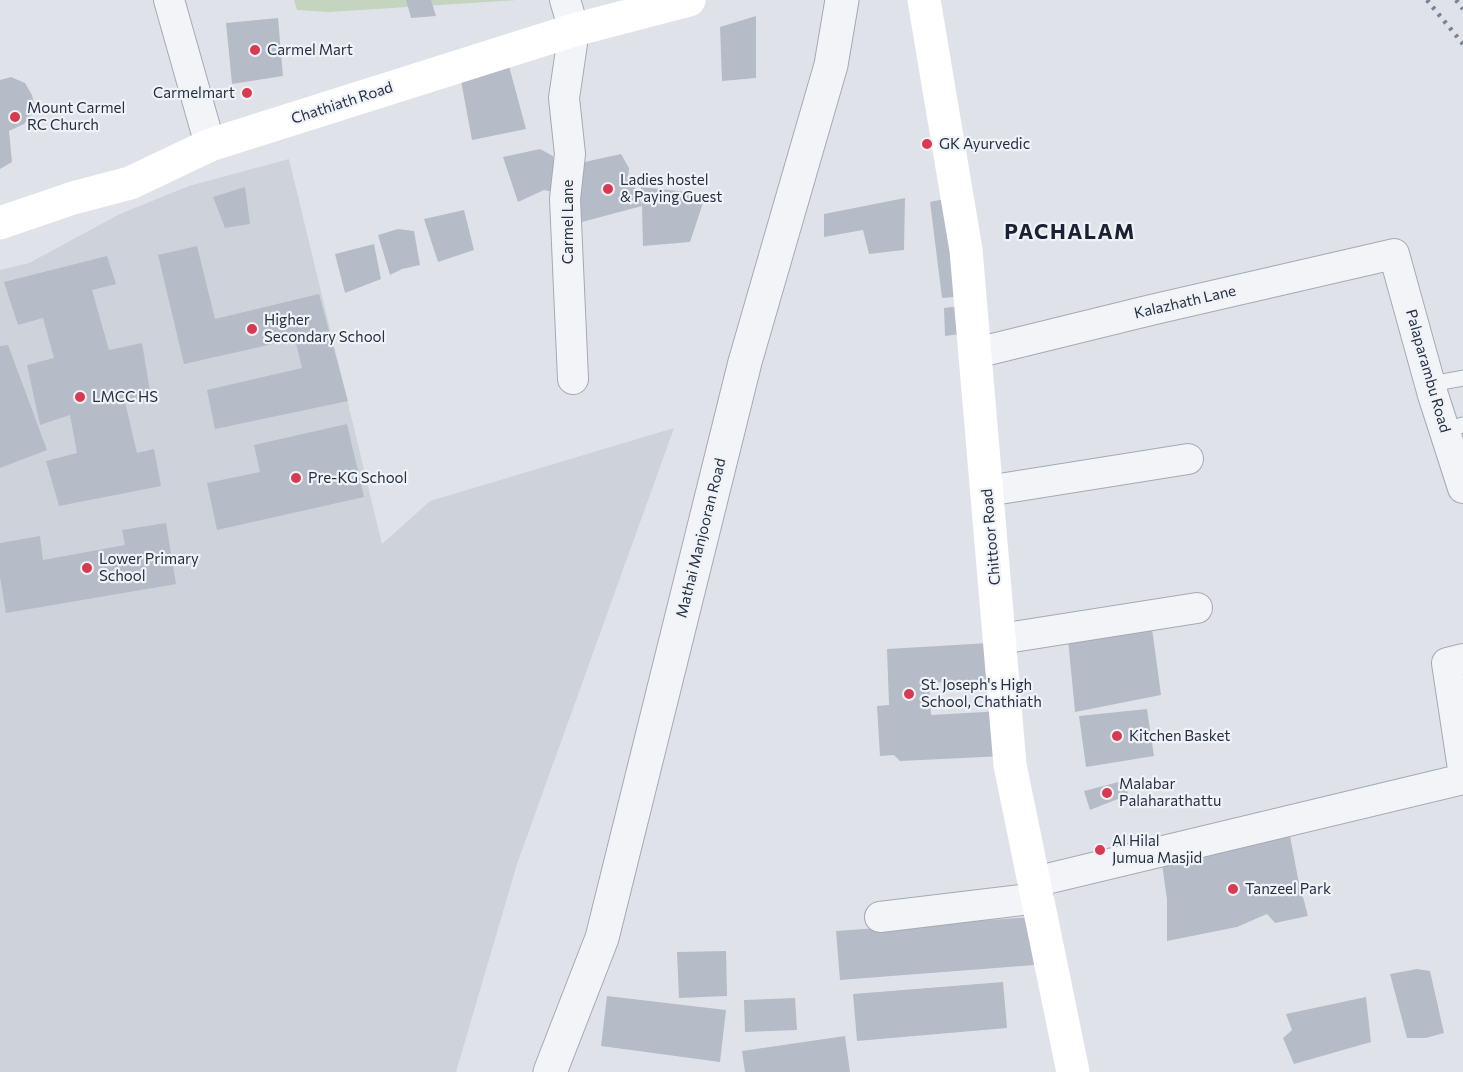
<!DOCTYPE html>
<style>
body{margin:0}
canvas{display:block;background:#dfe3e9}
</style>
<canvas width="1463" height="1072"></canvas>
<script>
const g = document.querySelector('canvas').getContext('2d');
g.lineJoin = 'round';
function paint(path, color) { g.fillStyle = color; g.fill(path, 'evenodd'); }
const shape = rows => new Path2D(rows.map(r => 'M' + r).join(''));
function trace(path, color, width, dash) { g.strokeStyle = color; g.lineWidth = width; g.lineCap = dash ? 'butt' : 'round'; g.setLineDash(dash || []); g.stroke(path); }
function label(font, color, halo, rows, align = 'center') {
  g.font = font + ' Commissioner,sans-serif'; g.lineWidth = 4.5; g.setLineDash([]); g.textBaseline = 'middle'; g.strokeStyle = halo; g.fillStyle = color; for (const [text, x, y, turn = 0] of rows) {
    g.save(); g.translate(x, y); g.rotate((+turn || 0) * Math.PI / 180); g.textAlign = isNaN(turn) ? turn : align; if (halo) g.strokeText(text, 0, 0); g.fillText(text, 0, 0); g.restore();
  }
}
paint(shape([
 [289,159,382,544,430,501,674,428,517,864,456,1072,0,1072,0,270,29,263,120,214,189,186]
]), '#cdd2db');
paint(shape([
 [294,0,518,0,329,12,297,10]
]), '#c4d4bf');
paint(shape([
 [406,0,431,0,436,16,411,18],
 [756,16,756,78,722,81,720,27],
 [278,18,283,76,232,84,226,23],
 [509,66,526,129,472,140,459,70],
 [11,77,25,83,32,95,35,110,24,124,9,131,12,162,0,169,0,80],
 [540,149,553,156,557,193,544,190,518,202,503,157],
 [621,154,629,168,628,180,636,189,642,205,641,187,706,194,690,242,643,246,642,206,582,222,579,200,580,163],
 [245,187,250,224,225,228,213,197],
 [954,197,966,296,942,298,930,202],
 [905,198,904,250,869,254,863,230,824,237,824,214],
 [464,210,474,250,438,262,424,219],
 [398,229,414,231,420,265,402,269,390,275,378,235],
 [374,244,381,279,345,293,335,254],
 [197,246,215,319,319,294,348,401,215,429,207,390,302,368,295,339,184,364,158,255],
 [107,256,116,284,92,290,109,350,142,343,151,397,125,402,137,453,154,449,161,486,59,506,46,461,77,453,70,415,40,425,27,365,54,358,43,318,18,325,4,282],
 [976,304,978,332,945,336,944,308],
 [8,345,47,450,0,468,0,346],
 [347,424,364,497,217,530,207,483,260,472,254,445],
 [166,523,176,584,6,613,0,577,0,543,40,536,43,560,125,545,122,530],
 [1151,621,1161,695,1075,712,1068,639],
 [989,643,991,679,929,683,931,715,1002,711,1005,756,900,761,894,755,880,756,877,706,889,705,887,649],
 [1147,709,1154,756,1086,767,1079,716],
 [1126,780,1128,795,1090,810,1084,791],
 [1290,836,1298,878,1308,916,1275,923,1267,914,1237,927,1167,941,1167,900,1162,864],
 [1031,917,1035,965,840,980,836,931],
 [726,951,727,996,679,998,677,952],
 [1417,969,1430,971,1444,1033,1426,1038,1407,1038,1390,974],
 [1003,982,1007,1028,857,1041,853,994],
 [607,996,726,1010,720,1062,601,1046],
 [1366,997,1371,1042,1294,1064,1283,1038,1292,1030,1286,1014],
 [795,998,797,1030,745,1032,744,1000],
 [845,1036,850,1072,745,1072,742,1051]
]), '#b6bcc7');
const service = shape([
 [1431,384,1463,378],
 [1445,430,1463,425]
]);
const minor = shape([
 [169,0,210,145],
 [565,0,574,30,564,98,570,154,565,199,573,379],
 [976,353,1151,310,1394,254,1433,395,1463,488],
 [987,491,1188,459],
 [1000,639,1197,608],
 [1463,659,1447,663,1463,769],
 [1034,882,1463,779],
 [880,917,1038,898]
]);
const tertiary = shape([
 [550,1072,602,938,745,362,831,65,842,0]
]);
trace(service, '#a4aab4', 17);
trace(minor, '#a4aab4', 32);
trace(tertiary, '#a4aab4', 35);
trace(service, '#f2f4f7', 15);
trace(minor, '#f2f4f7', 30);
trace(tertiary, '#f2f4f7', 33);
trace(shape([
 [924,0,966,250,1010,765,1073,1072],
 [0,223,73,198,130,183,210,145,574,30,689,0]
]), '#fff', 33);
trace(shape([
 [1427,0,1463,44],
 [1456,0,1463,9]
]), '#778294', 4.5, [3, 6]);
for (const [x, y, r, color] of [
 [255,50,6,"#d83a51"],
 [247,93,6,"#d83a51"],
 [15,117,6,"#d83a51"],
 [927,144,6,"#d83a51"],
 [608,189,6,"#d83a51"],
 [252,329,6,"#d83a51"],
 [80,397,6,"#d83a51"],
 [296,478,6,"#d83a51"],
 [87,568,6,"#d83a51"],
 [909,694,6,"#d83a51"],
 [1117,736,6,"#d83a51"],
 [1107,793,6,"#d83a51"],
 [1100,850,6,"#d83a51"],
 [1233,889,6,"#d83a51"]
]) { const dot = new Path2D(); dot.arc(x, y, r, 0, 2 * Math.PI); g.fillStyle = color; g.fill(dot); trace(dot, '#eff2f7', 2); }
label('15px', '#273042', '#eff2f7', [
 ["Carmel Mart",267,50],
 ["Carmelmart",235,93,"right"],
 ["Mount Carmel",27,108],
 ["RC Church",27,125],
 ["GK Ayurvedic",939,144],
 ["Ladies hostel",620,180],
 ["& Paying Guest",620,197],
 ["Higher",264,320],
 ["Secondary School",264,337],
 ["LMCC HS",92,397],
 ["Pre-KG School",308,478],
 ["Lower Primary",99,559],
 ["School",99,576],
 ["St. Joseph's High",921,685],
 ["School, Chathiath",921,702],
 ["Kitchen Basket",1129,736],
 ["Malabar",1119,784],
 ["Palaharathattu",1119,801],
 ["Al Hilal",1112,841],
 ["Jumua Masjid",1112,858],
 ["Tanzeel Park",1245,889]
], 'left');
label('15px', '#273042', '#eff2f7', [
 ["Chathiath Road",342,103,-18],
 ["Carmel Lane",568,222,-90],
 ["Kalazhath Lane",1185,302,-13],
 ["Palaparambu Road",1428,371,74],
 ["Chittoor Road",991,537,-95],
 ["Mathai Manjooran Road",701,538,-76]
]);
g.letterSpacing = '1.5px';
label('bold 21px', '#192132', '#eff2f7', [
 ["PACHALAM",1070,232]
]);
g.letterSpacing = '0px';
</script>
